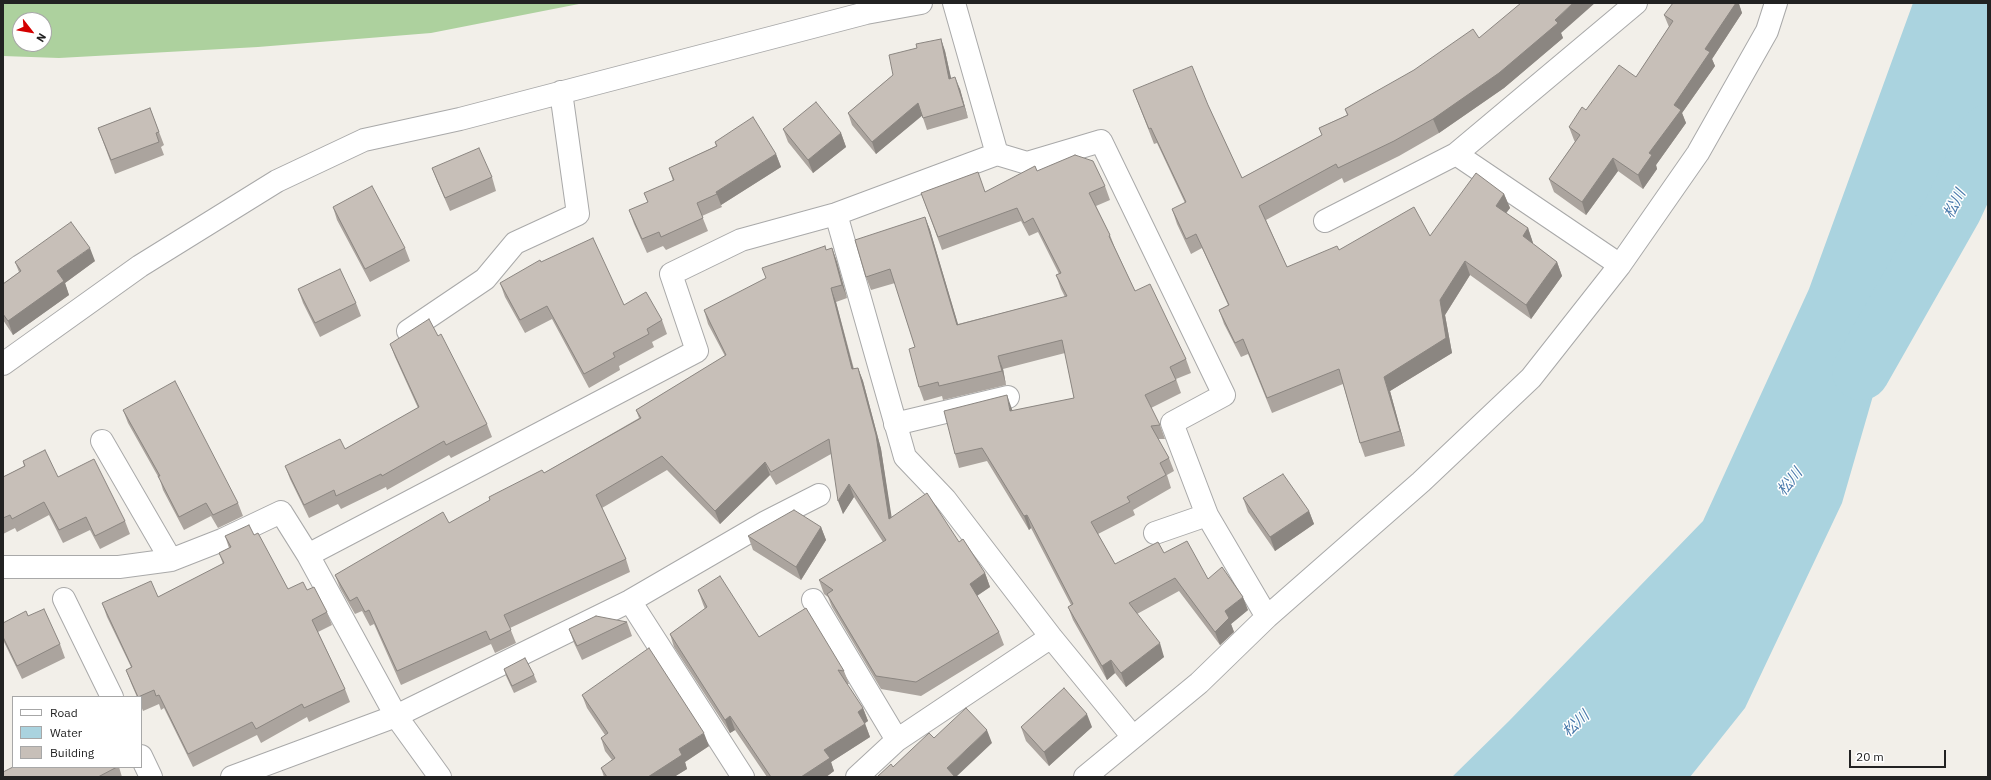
<!DOCTYPE html>
<meta charset="utf-8">
<style>
body{margin:0}
#map{position:relative;width:1991px;height:780px;overflow:hidden;background:#f2efe9;font-family:"IBM Plex Sans",sans-serif}
canvas{display:block}
.frame{position:absolute;inset:0;border:4px solid #222;pointer-events:none}
.legend{position:absolute;left:12px;top:696px;width:130px;height:72px;box-sizing:border-box;background:#fff;border:1px solid #a7a7a7;margin:0;padding:5px 7px;list-style:none;font-size:12px;color:#222}
.legend li{display:flex;align-items:center;gap:8px;height:20px}
.legend b{width:20px;border:1px solid #a7a7a7}
.north{position:absolute;left:12px;top:12px;width:40px;height:40px;box-sizing:border-box;background:#fff;border:1px solid #a7a7a7;border-radius:50%;rotate:121deg;font-size:11px;font-weight:700;line-height:16px;text-align:center;color:#222}
.north::after{content:'';display:block;margin:auto;width:14px;height:18px;background:#d40000;clip-path:polygon(50% 0,100% 100%,50% 72%,0 100%)}
.scale{position:absolute;left:1849px;top:750px;width:97px;height:18px;box-sizing:border-box;border:2px solid #222;border-top:0;padding-left:5px;font-size:12px;line-height:14px;white-space:nowrap;color:#222;-webkit-text-stroke:3px #fff;paint-order:stroke}
</style>
<div id="map">
<canvas width="1991" height="780"></canvas>
<div class="frame"></div>
<ul class="legend">
<li><b style="height:5px;background:#fff"></b>Road</li>
<li><b style="height:11px;background:#aad3df"></b>Water</li>
<li><b style="height:11px;background:#c7bfb8"></b>Building</li>
</ul>
<div class="north">N</div>
<div class="scale">20 m</div>
</div>
<script>
const g = document.querySelector('canvas').getContext('2d');
g.lineJoin = 'round';
function paint(path, color) { g.fillStyle = color; g.fill(path, 'evenodd'); }
const shape = rows => new Path2D(rows.map(r => 'M' + r).join(''));
function trace(path, color, width, dash) { g.strokeStyle = color; g.lineWidth = width; g.lineCap = dash ? 'butt' : 'round'; g.setLineDash(dash || []); g.stroke(path); }
function label(font, color, halo, rows, align = 'center') {
  g.font = font + ' "IBM Plex Sans","Noto Sans JP",sans-serif'; g.lineWidth = 3; g.setLineDash([]); g.textBaseline = 'middle'; g.strokeStyle = halo; g.fillStyle = color; for (const [text, x, y, turn = 0] of rows) {
    g.save(); g.translate(x, y); g.rotate((+turn || 0) * Math.PI / 180); g.textAlign = isNaN(turn) ? turn : align; if (halo) g.strokeText(text, 0, 0); g.fillText(text, 0, 0); g.restore();
  }
}
paint(shape([
 [3,3,584,3,431,33,258,47,59,58,3,56],
 [20,20,44,20,44,44,20,44]
]), '#add19e');
paint(shape([
 [1913,3,1988,3,1988,126,1931,195,1842,503,1745,708,1690,777,1452,777,1509,721,1703,521,1809,289]
]), '#aad3df');
trace(shape([
 [1861,371,1953,209,1988,134]
]), '#aad3df', 58);
const minor = shape([
 [954,3,997,154],
 [1456,154,1620,265],
 [836,214,905,457,945,499,1051,637,1133,737],
 [1325,221,1456,154,1636,3],
 [408,331,485,279,515,243,578,214,561,92],
 [3,364,140,266,277,181,364,140,460,119,866,13,921,3],
 [895,424,1008,397],
 [102,441,171,560],
 [1155,533,1207,515],
 [308,555,697,351,671,274,741,240,836,214,997,154,1027,163,1101,141,1224,395,1172,423,1207,515,1267,617],
 [3,567,119,567,171,560,222,540,281,512,308,555,396,716,440,777],
 [64,599,112,697],
 [813,600,897,740],
 [630,601,743,777],
 [141,756,151,777],
 [232,777,396,716,630,601,766,522,819,495],
 [857,777,897,740,1051,637],
 [1085,777,1199,683,1267,617,1421,482,1531,378,1620,265,1698,153,1767,31,1776,3]
]);
trace(minor, '#a9a9a9', 24);
trace(minor, '#fff', 22);
paint(shape([
 [1739,4,1742,13,1712,59,1715,66,1682,113,1686,123,1656,165,1657,169,1643,189,1618,171,1586,215,1554,192,1549,179,1575,142,1574,140,1569,127,1586,110,1636,77,1669,27,1664,15],
 [1561,33,1563,38,1504,88,1439,133,1399,156,1344,183,1342,178,1266,220,1287,267,1339,250,1430,236,1504,194,1510,208,1506,213,1528,228,1533,243,1533,244,1557,262,1562,276,1531,319,1470,275,1445,315,1452,353,1390,391,1405,446,1365,457,1360,443,1343,384,1272,413,1248,354,1241,357,1224,324,1219,310,1228,305,1202,248,1191,254,1177,224,1172,209,1185,203,1157,143,1154,144,1133,90,1208,105,1242,178,1322,135,1319,128,1347,115,1345,109,1479,38],
 [941,39,945,51,951,79,960,89,968,118,927,130,922,115,876,154,852,125,848,113,893,75,917,48],
 [150,108,164,145,161,147,164,155,115,174,98,128],
 [783,129,841,133,846,147,813,173,788,142],
 [715,142,776,154,781,167,721,205,722,207,702,216,708,231,666,250,663,246,647,253,634,224,629,210,648,203,644,193,673,181,669,168,716,146],
 [432,168,492,177,496,191,450,211,437,181],
 [1037,171,1105,186,1110,200,1096,206,1110,235,1115,248,1135,291,1186,359,1191,373,1176,379,1181,393,1151,408,1160,425,1165,439,1158,439,1169,458,1174,471,1167,475,1171,488,1133,510,1135,515,1098,534,1115,564,1164,553,1208,579,1248,610,1231,624,1234,632,1220,645,1179,591,1137,614,1164,657,1126,687,1115,673,1107,680,1073,620,1068,607,1071,605,1031,528,1029,530,987,461,959,468,955,454,1012,409,1012,411,1074,398,1065,353,1003,369,1006,385,943,400,942,396,924,401,919,387,915,347,895,283,871,290,866,277,925,217,930,230,958,324,1065,297,1061,289,1056,275,1059,274,1038,232,1029,236,1021,221,942,250,921,193,985,192],
 [333,207,405,248,410,261,370,282,337,220],
 [832,248,837,262,847,298,836,302,854,369,858,368,863,381,881,449,891,517,959,542,985,573,990,587,977,596,999,632,1004,645,921,696,881,689,832,607,828,597,824,594,819,580,883,542,854,497,843,514,831,454,776,485,770,475,720,524,667,470,602,508,626,559,630,572,510,628,516,643,495,653,491,644,401,685,374,624,370,626,362,611,355,614,340,588,335,575,449,523,544,473,639,418,636,410,725,356,708,324,704,310,826,250],
 [95,261,65,283,69,295,13,335,3,320,3,284,19,272,15,262],
 [500,283,624,305,662,320,667,334,652,342,654,347,619,366,620,370,589,388,552,319,525,333,505,297],
 [298,289,356,303,361,316,320,337,303,303],
 [390,344,487,424,492,437,451,458,449,455,387,490,386,487,341,509,338,504,309,518,290,479,285,466,345,449,418,408,395,357],
 [123,410,238,503,243,516,218,528,211,516,184,530,163,490,160,480,128,423],
 [23,461,58,477,125,521,130,534,100,549,90,530,63,543,49,515,17,532,15,528,3,534,3,477,24,466],
 [1243,498,1309,511,1314,524,1275,551,1248,512],
 [821,527,826,540,801,580,753,550,748,536],
 [254,535,288,589,307,590,327,612,332,625,318,632,345,689,350,702,309,722,307,717,261,743,257,735,193,767,164,708,161,710,159,704,143,711,141,706,141,697,137,697,131,683,126,670,131,667,107,617,102,603,158,597,223,564,219,553,229,548,225,536],
 [698,590,759,637,844,671,849,684,847,684,863,708,868,721,865,723,870,737,831,762,834,771,826,777,767,777,735,730,730,733,674,647,670,634,705,609,703,604],
 [28,616,60,644,65,658,22,679,3,640,3,623],
 [627,622,632,636,582,660,574,643,569,629],
 [504,669,534,675,537,682,514,693,506,676],
 [582,695,709,746,685,762,687,769,674,777,604,777,601,768,612,760,605,751,601,738,605,735,587,708],
 [1021,727,1092,727,1049,766,1026,741],
 [13,767,119,767,122,777,3,777]
]), '#aba49e');
paint(shape([
 [1573,3,1595,3,1561,33,1563,38,1504,88,1439,133,1433,119,1555,20],
 [1733,3,1740,3,1739,4,1742,13,1712,59,1715,66,1682,113,1686,123,1656,165,1657,169,1643,189,1638,175,1674,105,1705,49],
 [941,39,945,51,954,91,949,79],
 [955,77,960,89,968,118,964,106],
 [918,103,923,115,876,154,872,142],
 [841,133,846,147,813,173,808,160],
 [776,154,781,167,721,205,716,192],
 [1613,158,1618,171,1586,215,1582,202],
 [1504,194,1510,208,1501,220,1496,206],
 [925,217,930,230,962,338,957,325],
 [1528,228,1533,243,1528,251,1523,236],
 [90,248,95,261,65,283,69,295,13,335,8,321,57,271],
 [832,248,837,262,847,298,842,285],
 [1465,261,1470,275,1445,315,1452,353,1390,391,1405,446,1400,431,1384,377,1440,300],
 [1557,262,1562,276,1531,319,1526,305],
 [831,288,836,302,857,383,852,369],
 [998,356,1003,369,1006,385,1002,371],
 [858,368,863,381,881,449,894,532,889,519],
 [1007,395,1012,409,1015,424,1010,411],
 [765,462,770,475,720,524,715,511],
 [849,484,854,497,843,514,838,501],
 [1309,511,1314,524,1275,551,1270,537],
 [1027,515,1031,528,1029,530,1024,516],
 [821,527,826,540,801,580,796,567],
 [985,573,990,587,975,597,970,584],
 [1243,597,1248,610,1231,624,1234,632,1220,645,1215,632,1225,611],
 [1160,643,1164,657,1126,687,1121,673],
 [1111,660,1115,673,1107,680,1102,666],
 [863,708,868,721,862,725,858,712],
 [1087,714,1092,727,1049,766,1044,752],
 [730,716,735,730,730,733,725,720],
 [865,724,870,737,831,762,834,771,826,777,801,777,824,750],
 [987,730,992,743,956,777,950,777,947,768],
 [704,733,709,746,685,762,687,769,674,777,648,777,679,749]
]), '#8b8681');
const building = shape([
 [1521,3,1573,3,1555,20,1558,23,1499,73,1433,119,1394,141,1338,168,1336,164,1259,206,1287,267,1337,246,1339,250,1414,207,1430,236,1476,173,1504,194,1496,206,1528,228,1523,236,1557,262,1526,305,1465,261,1440,300,1446,338,1384,377,1400,431,1360,443,1339,369,1267,398,1243,339,1235,343,1219,310,1229,305,1196,234,1186,239,1172,209,1186,202,1151,128,1149,129,1133,90,1192,66,1208,105,1242,178,1322,135,1319,128,1348,115,1345,109,1414,70,1473,29,1479,38,1521,3],
 [1673,3,1736,3,1705,49,1710,52,1674,105,1681,110,1649,153,1652,155,1638,175,1613,158,1582,202,1549,179,1580,135,1569,127,1582,107,1586,110,1619,65,1636,77,1673,21,1664,15,1673,3],
 [941,39,949,79,955,77,964,106,923,118,918,103,872,142,848,113,893,75,889,55,917,48,916,44,941,39],
 [816,102,841,133,808,160,783,129,816,102],
 [150,108,159,132,156,133,159,142,111,160,98,128,150,108],
 [753,117,776,154,716,192,717,194,697,203,703,218,661,237,659,232,642,239,629,210,648,202,644,193,674,180,669,168,717,146,715,142,753,117],
 [479,148,492,177,445,198,432,168,479,148],
 [1075,155,1093,161,1105,186,1089,193,1110,235,1109,236,1135,291,1150,284,1186,359,1170,367,1176,380,1145,395,1160,425,1151,426,1169,458,1160,463,1166,475,1127,497,1130,502,1091,522,1115,564,1158,542,1164,553,1187,541,1208,579,1222,567,1243,597,1225,611,1229,618,1215,632,1175,578,1129,603,1160,643,1121,673,1111,660,1102,666,1068,607,1073,604,1027,515,1024,516,982,448,955,454,944,411,1007,395,1010,411,1074,398,1062,340,998,356,1002,371,939,386,938,382,919,387,909,349,915,347,890,269,866,277,855,240,925,217,957,325,1067,296,1056,275,1061,273,1033,218,1024,223,1017,208,938,237,921,193,978,172,985,192,1035,166,1037,171,1075,155],
 [372,186,405,248,365,269,333,207,372,186],
 [71,222,90,248,57,271,64,281,8,321,3,314,3,284,21,271,15,262,71,222],
 [593,238,624,305,646,292,662,320,647,329,649,334,613,353,615,357,584,374,547,306,520,320,500,283,540,260,541,262,593,238],
 [825,246,826,250,832,248,842,285,831,288,852,369,858,368,876,435,889,519,927,493,959,542,963,539,985,573,970,584,999,632,916,682,876,676,827,594,833,590,819,580,886,540,849,484,838,501,829,439,771,472,765,462,715,511,662,456,596,495,626,559,504,615,511,630,490,640,486,631,397,671,369,610,365,612,357,597,350,601,335,575,443,512,449,523,490,500,489,497,542,470,544,473,641,418,636,410,726,355,704,310,766,278,762,268,825,246],
 [340,269,356,303,315,323,298,289,340,269],
 [429,319,438,336,441,334,487,424,446,445,444,441,382,476,381,474,336,496,334,490,304,505,285,466,340,439,345,449,419,407,390,344,429,319],
 [175,381,238,503,213,515,206,503,179,517,158,476,160,476,123,410,175,381],
 [45,450,58,477,94,459,125,521,95,536,86,517,59,530,44,502,12,519,10,515,3,518,3,477,25,466,23,461,45,450],
 [1283,474,1309,511,1270,537,1243,498,1283,474],
 [794,510,821,527,796,567,748,536,794,510],
 [249,525,254,535,258,533,288,589,303,582,307,590,314,587,327,612,312,620,345,689,304,708,302,704,256,729,252,722,188,754,159,695,156,696,154,690,138,697,126,670,132,667,102,603,151,581,158,597,224,563,219,553,231,547,225,536,249,525],
 [720,576,759,637,806,608,844,671,838,670,863,708,858,712,865,724,824,750,830,758,801,777,771,777,730,716,725,720,670,634,707,607,698,590,720,576],
 [44,609,60,644,17,666,3,637,3,623,26,611,28,616,44,609],
 [596,616,627,622,577,646,569,629,596,616],
 [649,648,704,733,679,749,682,755,648,777,607,777,601,768,615,758,601,738,608,733,582,695,649,648],
 [525,658,534,675,512,686,504,669,525,658],
 [1064,688,1087,714,1044,752,1021,727,1064,688],
 [966,708,987,730,947,768,955,777,877,777,891,764,893,767,929,733,934,738,966,708],
 [13,767,117,767,98,777,3,777,3,772,13,767]
]);
paint(building, '#c7bfb8');
trace(building, '#8b8681', 1);
label('italic 15px', '#4a7aab', '#fff', [
 ["松川",1955,204,-63],
 ["松川",1790,482,-51],
 ["松川",1576,724,-43]
]);
</script>
